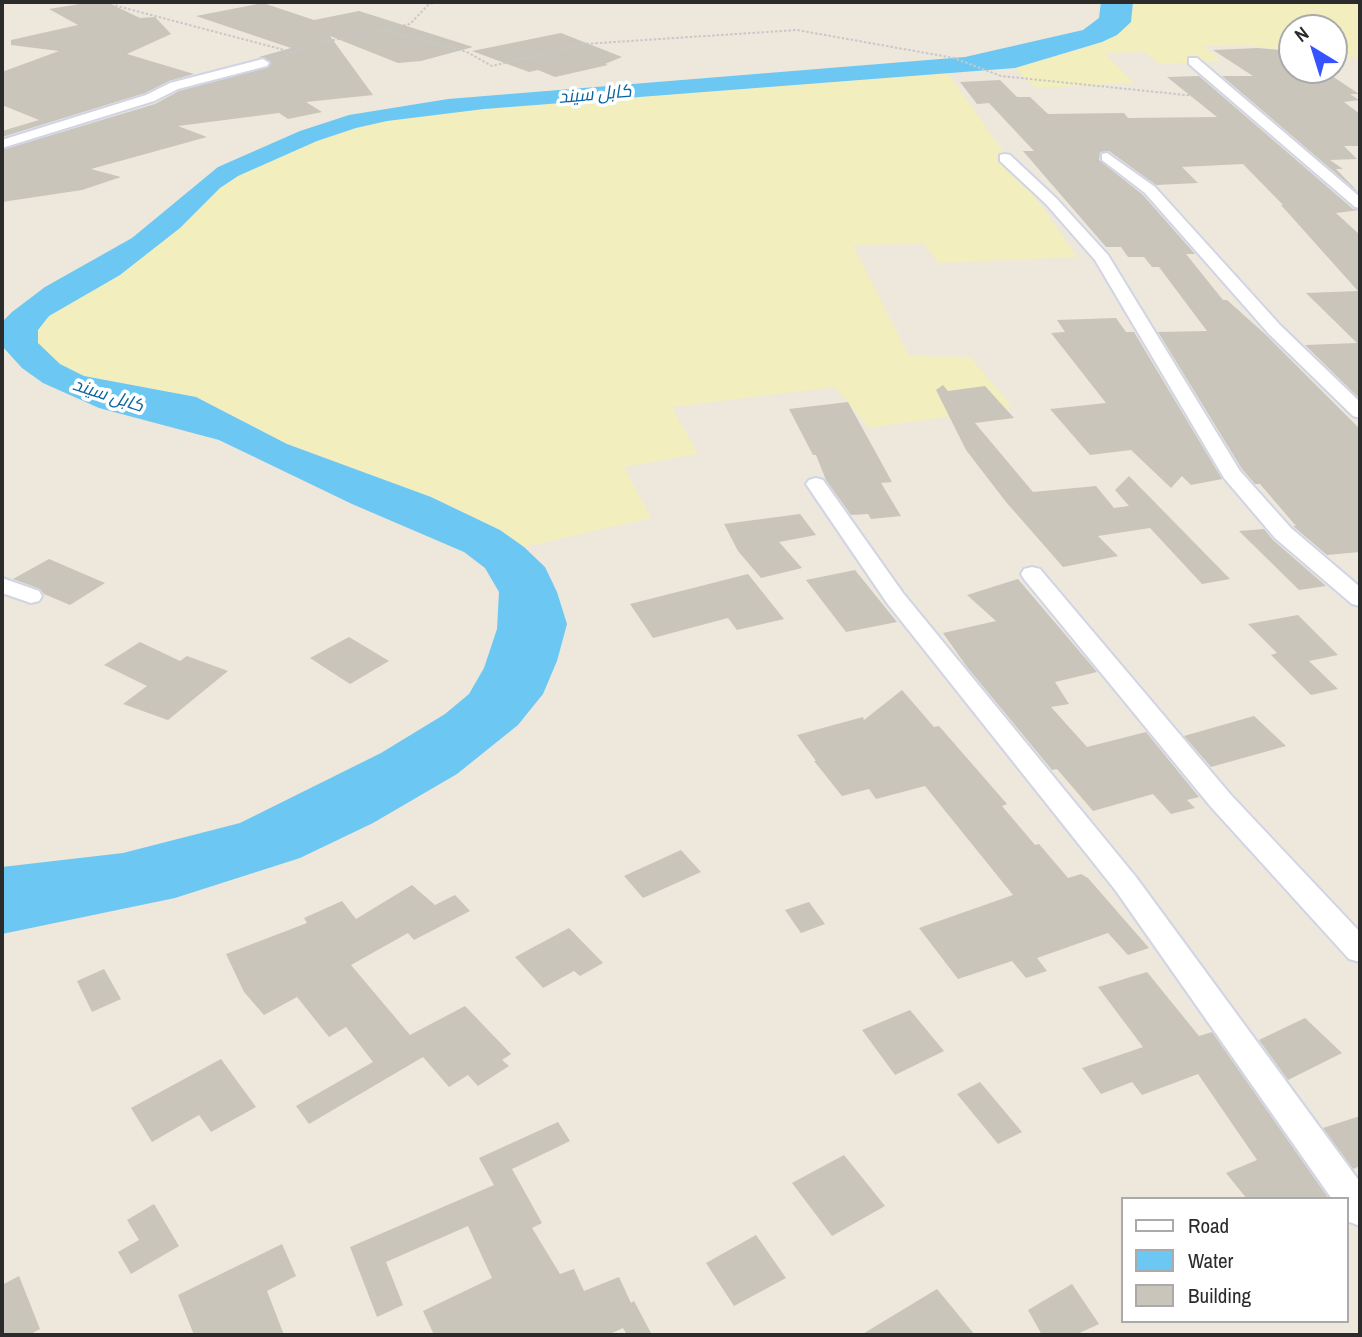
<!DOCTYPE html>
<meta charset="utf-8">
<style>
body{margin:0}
#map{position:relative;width:1362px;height:1337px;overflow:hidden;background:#ede7dc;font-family:"Archivo Narrow",sans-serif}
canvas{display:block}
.frame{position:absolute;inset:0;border:4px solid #2b2b2b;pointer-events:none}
.legend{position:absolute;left:1121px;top:1197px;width:228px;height:126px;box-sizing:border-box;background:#fff;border:2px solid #aaa;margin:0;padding:9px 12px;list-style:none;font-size:21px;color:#2b2b2b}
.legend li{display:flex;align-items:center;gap:14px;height:35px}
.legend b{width:35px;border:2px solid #aaa}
.north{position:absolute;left:1278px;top:14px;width:70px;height:70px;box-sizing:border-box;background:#fff;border:2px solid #aaa;border-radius:50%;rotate:322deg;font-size:19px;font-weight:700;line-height:28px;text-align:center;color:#2b2b2b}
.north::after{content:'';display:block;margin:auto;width:24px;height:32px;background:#3752ff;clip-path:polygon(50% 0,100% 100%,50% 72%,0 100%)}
</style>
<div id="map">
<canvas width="1362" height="1337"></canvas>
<div class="frame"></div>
<ul class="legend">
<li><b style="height:9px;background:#fff"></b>Road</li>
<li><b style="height:19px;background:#6cc8f2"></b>Water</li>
<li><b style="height:19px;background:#c9c5bb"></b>Building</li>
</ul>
<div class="north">N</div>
</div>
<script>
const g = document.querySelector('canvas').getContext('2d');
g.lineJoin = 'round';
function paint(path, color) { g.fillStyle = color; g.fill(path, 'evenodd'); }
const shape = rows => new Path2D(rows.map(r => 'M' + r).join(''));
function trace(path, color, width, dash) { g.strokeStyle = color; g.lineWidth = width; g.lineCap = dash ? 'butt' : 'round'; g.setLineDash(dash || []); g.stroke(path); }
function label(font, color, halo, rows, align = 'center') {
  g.font = font + ' "Archivo Narrow",Cairo,sans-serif'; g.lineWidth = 7; g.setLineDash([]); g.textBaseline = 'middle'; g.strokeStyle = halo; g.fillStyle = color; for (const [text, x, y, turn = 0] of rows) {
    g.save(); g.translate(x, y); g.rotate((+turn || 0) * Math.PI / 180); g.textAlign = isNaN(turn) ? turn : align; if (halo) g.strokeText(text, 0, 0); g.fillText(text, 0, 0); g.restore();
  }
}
paint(shape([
 [1133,2,1360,2,1360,58,1334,55,1334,28,1292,28,1292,51,1243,45,1203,46,1221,61,1159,64,1144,52,1105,53,1133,83,1035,88,1015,68,1085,48,1116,35,1134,10],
 [948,73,1077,257,938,263,924,244,853,245,909,356,970,357,1012,407,869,428,835,387,672,407,698,454,624,467,651,518,524,547,500,530,431,497,287,444,196,397,84,376,60,364,38,343,38,330,49,316,120,275,180,228,220,188,238,176,317,141,356,128,387,121,484,109]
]), '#f3eebe');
paint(shape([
 [1101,2,1133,2,1131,22,1117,35,1102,42,1015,68,484,109,387,121,356,128,317,141,238,176,220,188,180,228,120,275,49,316,38,330,38,343,60,364,84,376,196,397,287,444,431,497,500,530,524,547,545,567,557,592,567,624,557,661,543,694,518,725,457,774,373,823,300,858,175,898,2,934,2,867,123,853,240,823,381,753,445,714,469,694,484,668,497,629,499,592,485,568,464,552,352,504,219,440,99,408,43,383,22,368,2,346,2,322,12,312,45,287,132,238,218,167,300,131,349,115,448,99,965,57,1083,30,1099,18]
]), '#6cc8f2');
paint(shape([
 [92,2,107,2,140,18,155,17,171,34,127,54,194,74,169,81,145,93,2,137,2,131,39,120,2,105,2,72,59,51,11,45,11,40,78,25,49,9],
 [263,3,314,20,359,11,473,47,421,61,398,63,330,36,373,95,306,102,322,112,288,119,279,113,178,126,207,137,91,169,121,177,82,190,2,202,2,150,155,104,179,91,269,67,270,61,259,57,291,48,196,16],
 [561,33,622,57,605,64,608,65,555,77,538,70,529,72,472,51],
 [1258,48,1292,51,1292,70,1323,70,1359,94,1350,94,1359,100,1344,102,1360,114,1360,146,1344,146,1357,159,1330,160,1343,169,1336,169,1360,194,1222,76,1253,76,1213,50],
 [1199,76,1353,209,1360,210,1336,213,1360,235,1360,399,1305,345,1357,343,1306,293,1358,291,1281,205,1283,205,1243,164,1182,167,1198,183,1156,185,1109,151,1100,152,1099,160,1143,195,1195,254,1186,254,1223,300,1227,300,1265,334,1360,429,1360,552,1327,555,1293,526,1296,526,1260,484,1255,484,1242,469,1158,332,1207,331,1159,267,1152,267,1144,257,1128,257,1121,247,1106,247,1023,151,1034,151,989,103,977,104,960,82,1000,80,1017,97,1030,97,1048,114,1124,113,1128,118,1217,117,1167,77],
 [1116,318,1126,332,1134,332,1222,479,1191,485,1182,476,1171,488,1131,450,1090,455,1050,409,1106,403,1051,333,1065,332,1057,320],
 [943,385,948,391,985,386,1014,418,975,423,1033,492,1096,486,1114,508,1129,506,1115,490,1129,476,1230,579,1202,584,1150,528,1098,536,1118,556,1063,567,1006,502,966,450,936,390],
 [848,402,892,482,881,483,901,516,871,519,868,514,851,515,826,480,816,455,813,455,789,409],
 [800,514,816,535,779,542,802,568,761,578,738,551,724,524],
 [1264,529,1273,540,1326,586,1299,590,1239,531],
 [49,559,105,583,70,605,44,594,40,589,13,579],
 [855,570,897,622,846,632,806,580],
 [748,574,784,619,737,630,728,618,653,638,630,604],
 [1018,579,1097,672,1055,682,1069,704,1051,707,1087,747,1146,732,1199,797,1187,800,1195,808,1171,814,1153,794,1093,811,1057,769,1052,770,967,667,943,633,996,621,967,595],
 [1298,615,1338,655,1309,661,1338,689,1311,695,1271,655,1277,653,1248,624],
 [349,637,389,661,350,684,310,658],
 [140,642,180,661,187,656,228,671,168,720,123,704,147,686,104,665],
 [902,690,934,727,939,726,1007,804,1002,806,1035,845,1039,844,1068,878,1081,874,1088,878,1149,948,1128,955,1108,933,1037,958,1047,971,1026,978,1012,961,958,979,919,928,1013,895,925,786,876,799,869,789,842,796,814,761,816,761,797,735,863,717,864,720],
 [1254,716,1286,746,1211,767,1184,736],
 [681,850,701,872,643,898,624,876],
 [412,885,435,905,455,895,470,911,414,940,408,933,351,965,410,1035,465,1006,511,1054,502,1060,509,1066,478,1086,468,1075,449,1087,423,1057,309,1124,296,1106,373,1062,346,1027,329,1037,297,997,264,1015,244,992,226,954,307,923,304,918,342,901,356,919],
 [809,902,825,924,801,933,785,910],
 [569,928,603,963,580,976,574,971,543,988,515,957],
 [104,969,121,999,92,1012,77,981],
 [1147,972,1199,1036,1212,1032,1329,1199,1247,1199,1226,1173,1257,1160,1198,1074,1142,1095,1132,1082,1101,1094,1082,1068,1143,1047,1098,987],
 [910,1010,944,1051,895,1075,862,1030],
 [1305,1018,1342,1053,1288,1080,1259,1040],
 [221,1059,256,1107,211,1132,199,1115,152,1142,131,1108],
 [980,1082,1022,1132,998,1144,957,1094],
 [1360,1116,1360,1166,1353,1169,1323,1128],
 [558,1122,570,1141,512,1169,542,1223,532,1228,560,1274,574,1269,584,1291,619,1277,631,1303,634,1301,652,1335,627,1335,623,1328,608,1335,434,1335,423,1311,492,1278,468,1226,386,1262,403,1305,377,1317,350,1247,494,1185,479,1158],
 [844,1155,885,1206,832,1236,792,1183],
 [154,1204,179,1246,131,1274,118,1252,139,1240,127,1220],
 [756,1235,786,1278,734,1306,706,1263],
 [282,1244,296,1276,267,1291,284,1335,194,1335,178,1295],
 [19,1276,40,1329,29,1335,2,1335,2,1285],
 [1072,1284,1099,1324,1075,1335,1042,1335,1028,1310],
 [937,1289,975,1335,861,1335]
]), '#c9c5bb');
const minor = shape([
 [1189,58,1197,58,1360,197,1360,208,1355,207,1189,64,1189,58],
 [263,59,269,63,267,66,178,89,154,101,2,148,2,140,146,95,170,83,263,59],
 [1107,153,1155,187,1281,326,1360,402,1360,418,1353,416,1269,334,1145,193,1102,160,1102,154,1107,153],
 [1005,154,1010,155,1056,198,1108,255,1240,471,1291,528,1360,587,1360,606,1352,604,1275,538,1224,478,1095,260,1046,204,1000,161,1000,155,1005,154],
 [816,478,823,480,903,593,1136,877,1360,1182,1360,1226,1347,1221,1346,1199,1332,1199,1116,891,887,603,806,484,809,480,816,478],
 [1032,567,1040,569,1231,795,1360,932,1360,962,1349,959,1211,807,1024,579,1021,574,1024,569,1032,567],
 [2,578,39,591,42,596,39,601,31,603,2,593,2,578]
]);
trace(minor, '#d1d4e4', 4);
trace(shape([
 [112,2,117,6,292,52],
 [384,30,467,52,492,66,584,44,797,30,954,58,1001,76,1205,97],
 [277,58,324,42,410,24,429,4,441,2]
]), '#c8c8c8', 2, [2.5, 2]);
paint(minor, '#fff');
label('italic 18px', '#0964a0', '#fff', [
 ["کابل سيند",595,95,-5],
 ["کابل سيند",108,396,18]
]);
</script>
